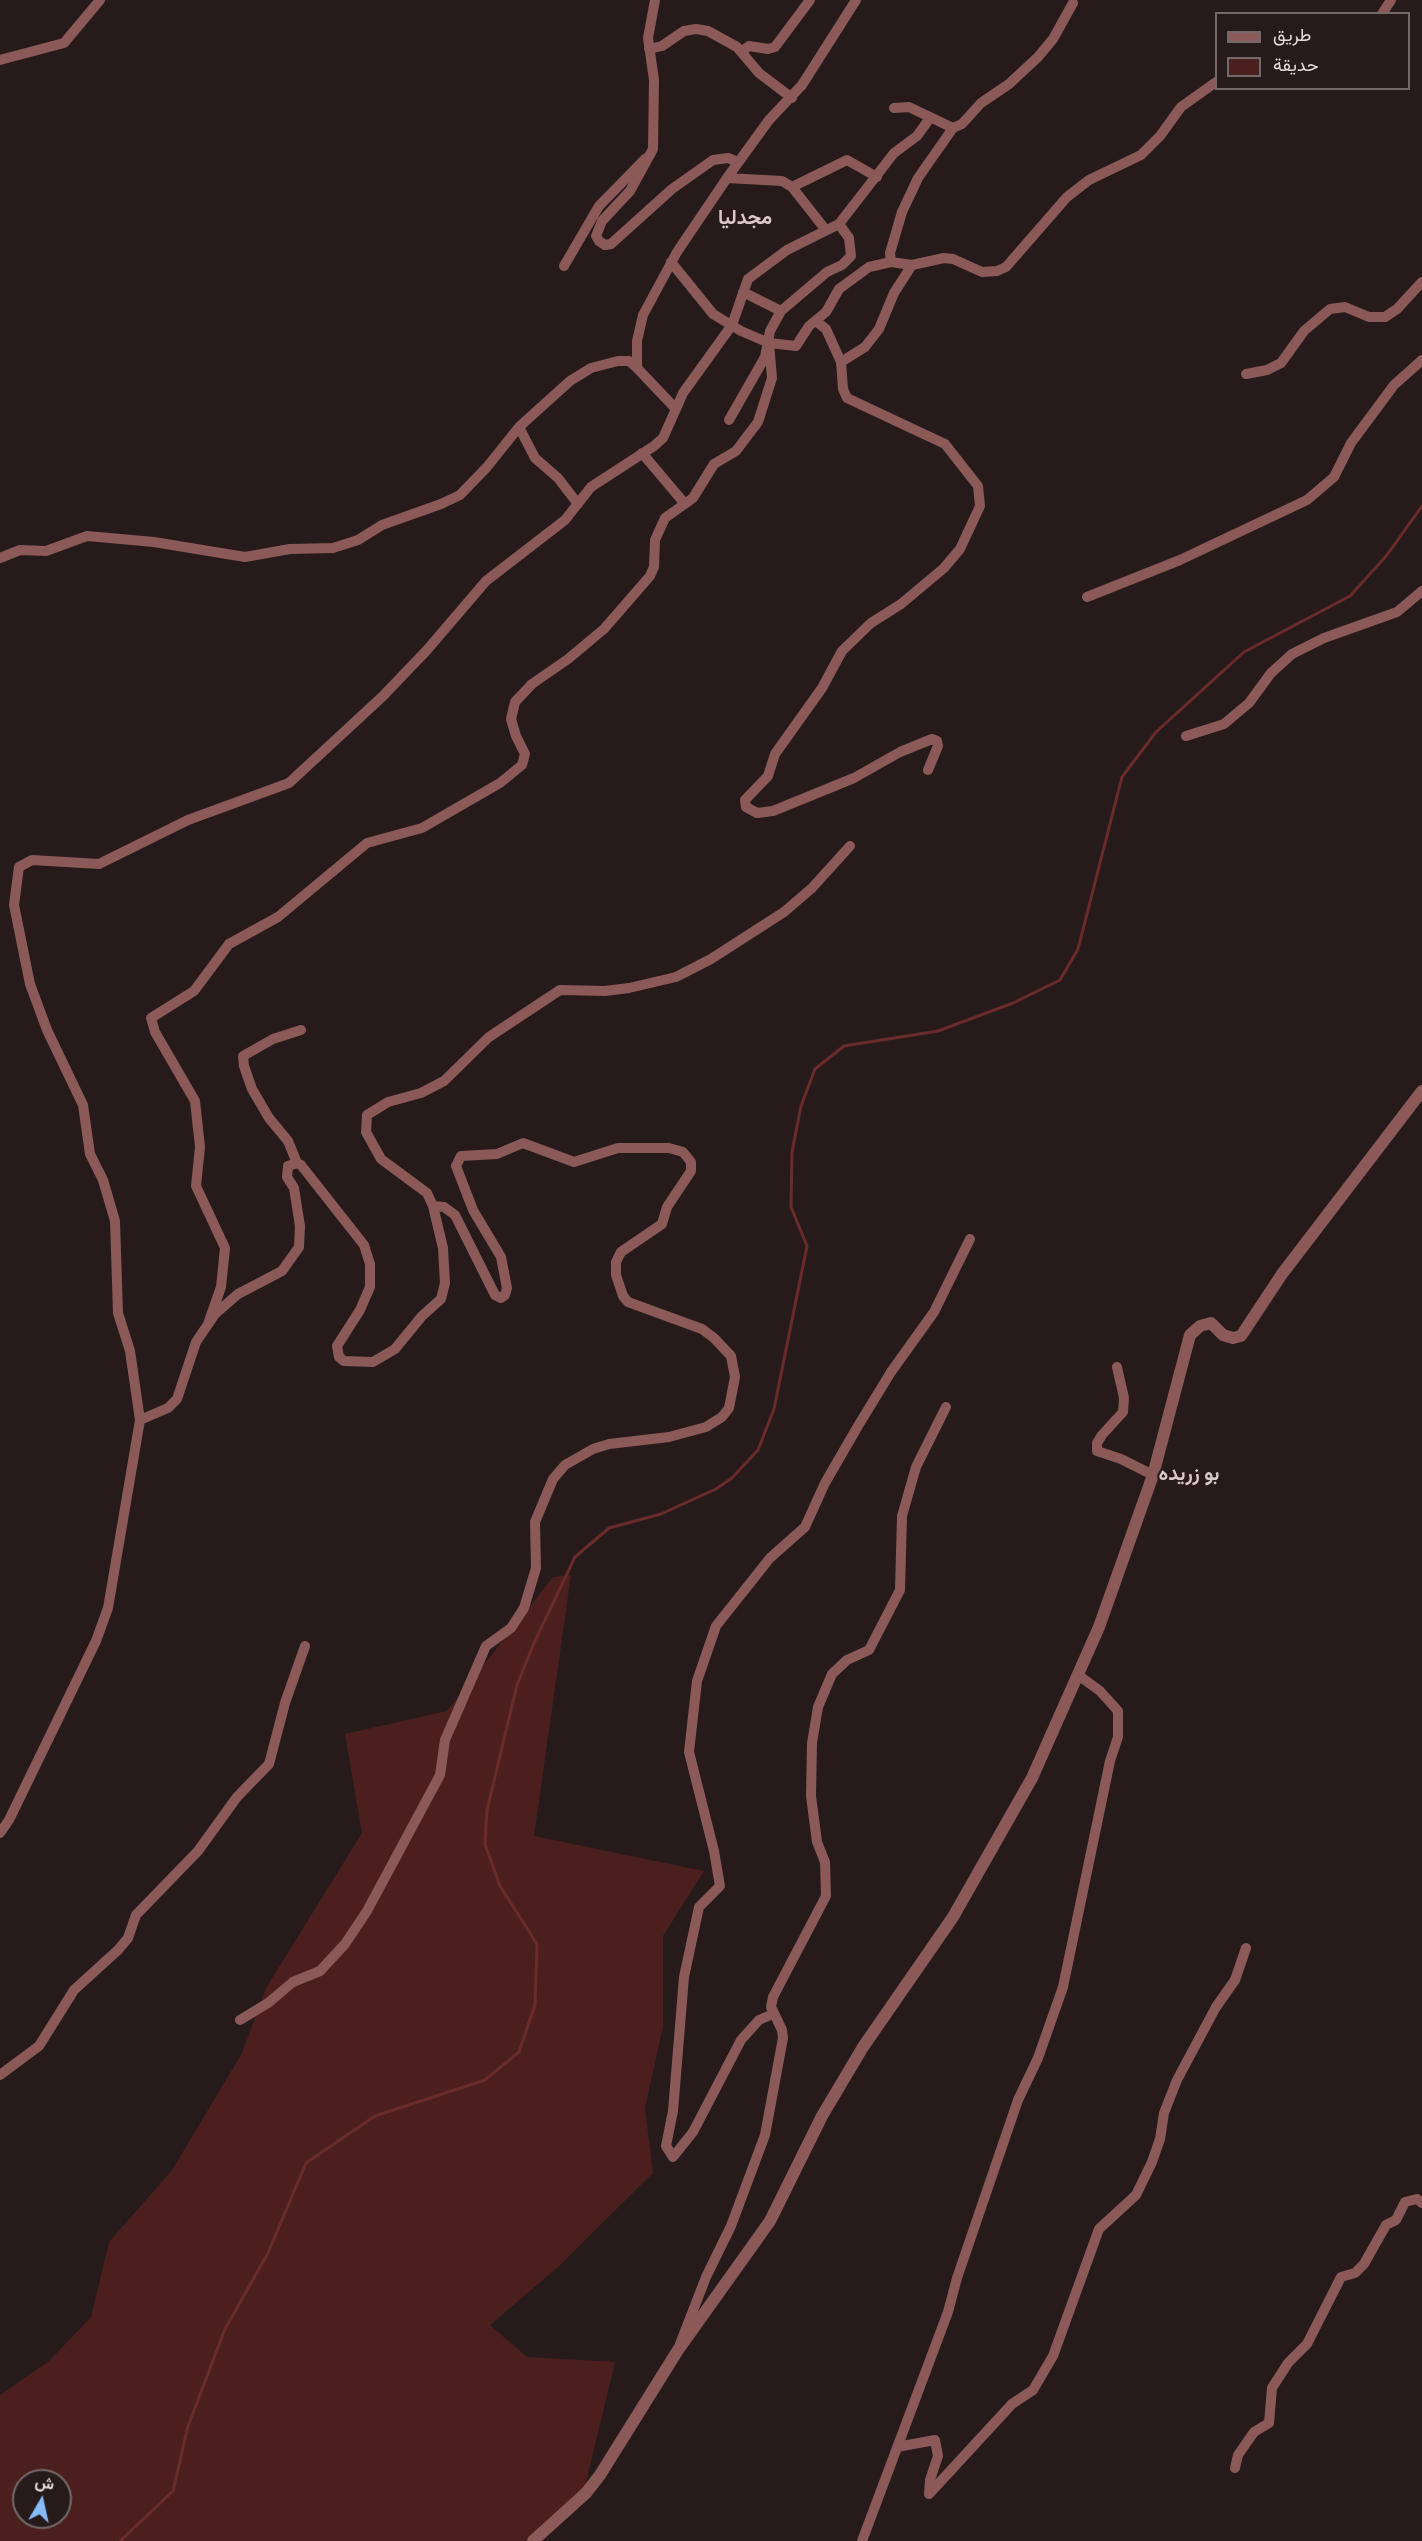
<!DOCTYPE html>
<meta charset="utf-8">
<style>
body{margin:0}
#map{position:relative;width:1422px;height:2541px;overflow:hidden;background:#261b1a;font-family:"Roboto Condensed",Vazirmatn,sans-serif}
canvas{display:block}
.legend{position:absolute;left:1215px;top:12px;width:195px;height:78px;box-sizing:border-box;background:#261b1a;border:2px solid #726968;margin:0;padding:8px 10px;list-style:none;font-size:18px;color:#e5dddc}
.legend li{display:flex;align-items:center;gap:12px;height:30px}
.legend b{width:30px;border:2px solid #726968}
.north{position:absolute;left:12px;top:2469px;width:60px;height:60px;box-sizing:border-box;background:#261b1a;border:2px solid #726968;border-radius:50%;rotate:9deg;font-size:16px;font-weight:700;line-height:24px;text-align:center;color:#e5dddc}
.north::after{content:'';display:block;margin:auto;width:21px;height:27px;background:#85bbfb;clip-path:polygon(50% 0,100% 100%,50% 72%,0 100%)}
</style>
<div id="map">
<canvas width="1422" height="2541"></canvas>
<ul class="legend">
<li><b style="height:8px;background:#8b5957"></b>طريق</li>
<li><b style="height:16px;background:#4b1f1e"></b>حديقة</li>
</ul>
<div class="north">ش</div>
</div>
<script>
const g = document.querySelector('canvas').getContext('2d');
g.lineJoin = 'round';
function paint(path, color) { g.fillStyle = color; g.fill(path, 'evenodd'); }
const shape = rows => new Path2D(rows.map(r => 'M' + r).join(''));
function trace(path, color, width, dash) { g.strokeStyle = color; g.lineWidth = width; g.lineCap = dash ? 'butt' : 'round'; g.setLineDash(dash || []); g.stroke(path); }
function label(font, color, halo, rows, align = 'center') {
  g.font = font + ' "Roboto Condensed",Vazirmatn,sans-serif'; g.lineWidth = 4.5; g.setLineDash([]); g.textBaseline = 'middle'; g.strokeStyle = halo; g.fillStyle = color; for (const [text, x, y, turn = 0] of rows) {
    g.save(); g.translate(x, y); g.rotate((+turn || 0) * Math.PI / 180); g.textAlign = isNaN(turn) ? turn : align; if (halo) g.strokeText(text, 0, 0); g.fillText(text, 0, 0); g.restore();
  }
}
paint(shape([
 [571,1575,534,1836,704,1871,663,1936,663,2027,645,2108,653,2173,558,2267,490,2325,527,2357,615,2362,585,2487,525,2541,0,2541,0,2395,49,2361,91,2317,109,2242,172,2170,242,2053,266,1988,362,1833,345,1734,447,1711,553,1577],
 [24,2481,60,2481,60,2517,24,2517]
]), '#4b1f1e');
trace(shape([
 [120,2541,173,2491,188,2426,225,2329,268,2253,306,2163,375,2116,485,2080,519,2052,535,2005,537,1944,500,1886,485,1844,487,1810,517,1685,534,1643,575,1557,609,1528,661,1514,716,1489,732,1478,758,1450,774,1409,807,1246,791,1207,792,1152,801,1106,815,1069,844,1046,938,1031,1013,1003,1060,980,1078,949,1122,777,1156,732,1244,652,1350,596,1387,555,1422,506]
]), '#692c2b', 3);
trace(shape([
 [655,0,648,38,654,80,653,149,630,191,602,221,596,236,599,241,605,245,611,244,672,189,713,160,728,158,738,162],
 [1382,14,1391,0],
 [649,49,662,46,684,31,696,29,708,31,737,47,759,73,792,98],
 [741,52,749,46,768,49,775,47,810,0],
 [0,60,64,43,100,0],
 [894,108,909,107,953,128,962,124,981,103,1009,84,1038,57,1053,39,1073,3],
 [727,178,782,181,792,187,825,229],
 [792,187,847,160,877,177],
 [671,262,713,314,741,331,769,343,796,346,809,326,826,312,839,289,869,267,891,262,912,265,944,258,953,259,982,272,997,271,1006,267,1067,197,1089,180,1141,155,1160,136,1181,107,1216,82],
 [891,262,890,253,902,212,918,178,953,128],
 [564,266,599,206,646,158],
 [743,292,781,311],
 [817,322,826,329,841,362,843,389,847,398,945,444,978,486,980,506,960,549,944,568,901,604,871,623,842,651,822,688,775,754,768,776,745,800,746,807,757,813,773,811,854,778,900,752,932,739,937,741,938,746,928,770],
 [841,362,865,347,879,329,894,293,912,265],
 [1246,374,1267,370,1281,363,1304,331,1330,309,1345,307,1369,317,1385,317,1397,309,1422,282],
 [676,409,683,393,732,325,748,279,787,250,839,224,894,153,917,136,930,118],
 [729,420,765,357,770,331,781,311,827,272,842,265,851,256,849,238,839,224],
 [642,453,685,504],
 [578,504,558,478,535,458,519,427,570,381,591,368,618,361,629,361,637,368],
 [0,558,20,550,46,551,87,536,154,542,245,557,290,549,333,548,358,540,382,525,441,504,460,495,487,467,519,427],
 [1087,597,1180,560,1307,500,1334,477,1351,443,1394,385,1422,360],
 [1186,736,1224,724,1249,703,1271,673,1292,654,1324,638,1397,612,1422,591],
 [297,1163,288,1141,269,1118,252,1089,244,1066,243,1056,273,1039,301,1030],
 [208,1324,221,1287,225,1248,196,1186,200,1147,195,1101,155,1032,151,1018,194,991,229,944,278,917,367,843,422,828,500,783,522,765,525,754,516,736,511,719,515,702,532,684,568,659,604,629,650,576,654,567,655,540,665,518,693,498,714,464,736,451,758,422,772,378,769,343],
 [1117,1367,1124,1398,1123,1412,1102,1435,1097,1443,1097,1451,1121,1459,1153,1475],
 [140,1420,168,1408,177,1399,196,1342,215,1314,238,1294,282,1271,299,1247,300,1226,294,1188,287,1177,288,1166,297,1163,301,1165,364,1245,370,1264,370,1287,360,1310,337,1346,339,1357,344,1361,373,1362,395,1349,422,1316,441,1299,445,1283,443,1248,433,1206],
 [0,1833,9,1820,96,1641,108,1608,140,1420,130,1351,118,1313,115,1221,103,1180,90,1154,83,1105,47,1030,30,984,14,905,19,867,32,860,99,864,188,820,289,783,383,696,427,650,486,581,565,520,591,487,654,446,663,438,676,409,637,368,637,341,643,315,677,252,727,178,769,120,802,85,856,0],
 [773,2014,759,2020,741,2040,693,2132,673,2157,666,2146,673,2111,684,1977,699,1907,720,1886,714,1851,689,1752,697,1681,716,1626,770,1558,805,1527,825,1483,858,1426,891,1372,934,1312,970,1239],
 [240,2020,268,2003,293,1982,320,1971,345,1944,367,1911,440,1775,445,1740,486,1646,511,1628,524,1608,536,1568,535,1522,553,1479,565,1465,593,1449,609,1444,669,1437,706,1427,722,1417,729,1408,735,1377,731,1356,714,1338,702,1329,628,1302,623,1296,616,1275,616,1262,621,1252,662,1224,667,1207,691,1171,691,1162,683,1152,669,1148,618,1148,574,1162,523,1143,497,1154,461,1156,456,1166,473,1210,501,1257,507,1288,505,1295,501,1298,495,1295,455,1215,444,1207,433,1206,427,1193,381,1159,366,1132,367,1115,388,1102,421,1093,444,1081,489,1037,560,990,605,991,629,988,676,977,711,959,784,912,812,888,850,846],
 [0,2075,39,2046,74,1990,118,1950,128,1938,136,1915,198,1851,237,1797,269,1764,285,1703,305,1646],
 [680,2344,706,2277,731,2226,765,2135,783,2038,782,2030,771,2007,773,1997,826,1896,825,1862,817,1842,811,1796,812,1743,818,1707,832,1674,847,1660,869,1650,900,1590,902,1516,916,1467,946,1407],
 [897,2447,935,2440,938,2456,930,2480,929,2494,1012,2404,1033,2390,1053,2356,1099,2229,1136,2195,1152,2162,1160,2139,1164,2113,1177,2080,1216,2007,1235,1980,1246,1948],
 [1235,2468,1238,2455,1254,2432,1269,2423,1272,2388,1288,2363,1307,2344,1341,2277,1355,2273,1364,2264,1386,2225,1396,2220,1405,2202,1417,2199,1422,2203],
 [862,2541,948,2312,957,2278,1018,2100,1038,2058,1063,1987,1110,1761,1118,1737,1118,1711,1100,1691,1078,1675]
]), '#8b5957', 10);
trace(shape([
 [533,2541,586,2493,600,2475,678,2350,770,2221,822,2116,863,2047,953,1917,1032,1778,1099,1627,1153,1475,1190,1335,1200,1326,1211,1323,1223,1335,1233,1338,1241,1336,1282,1274,1422,1091]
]), '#8b5957', 12);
label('bold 20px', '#d9cac9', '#261b1a', [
 ["مجدليا",745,219],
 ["بو زريده",1189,1475]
]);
</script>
